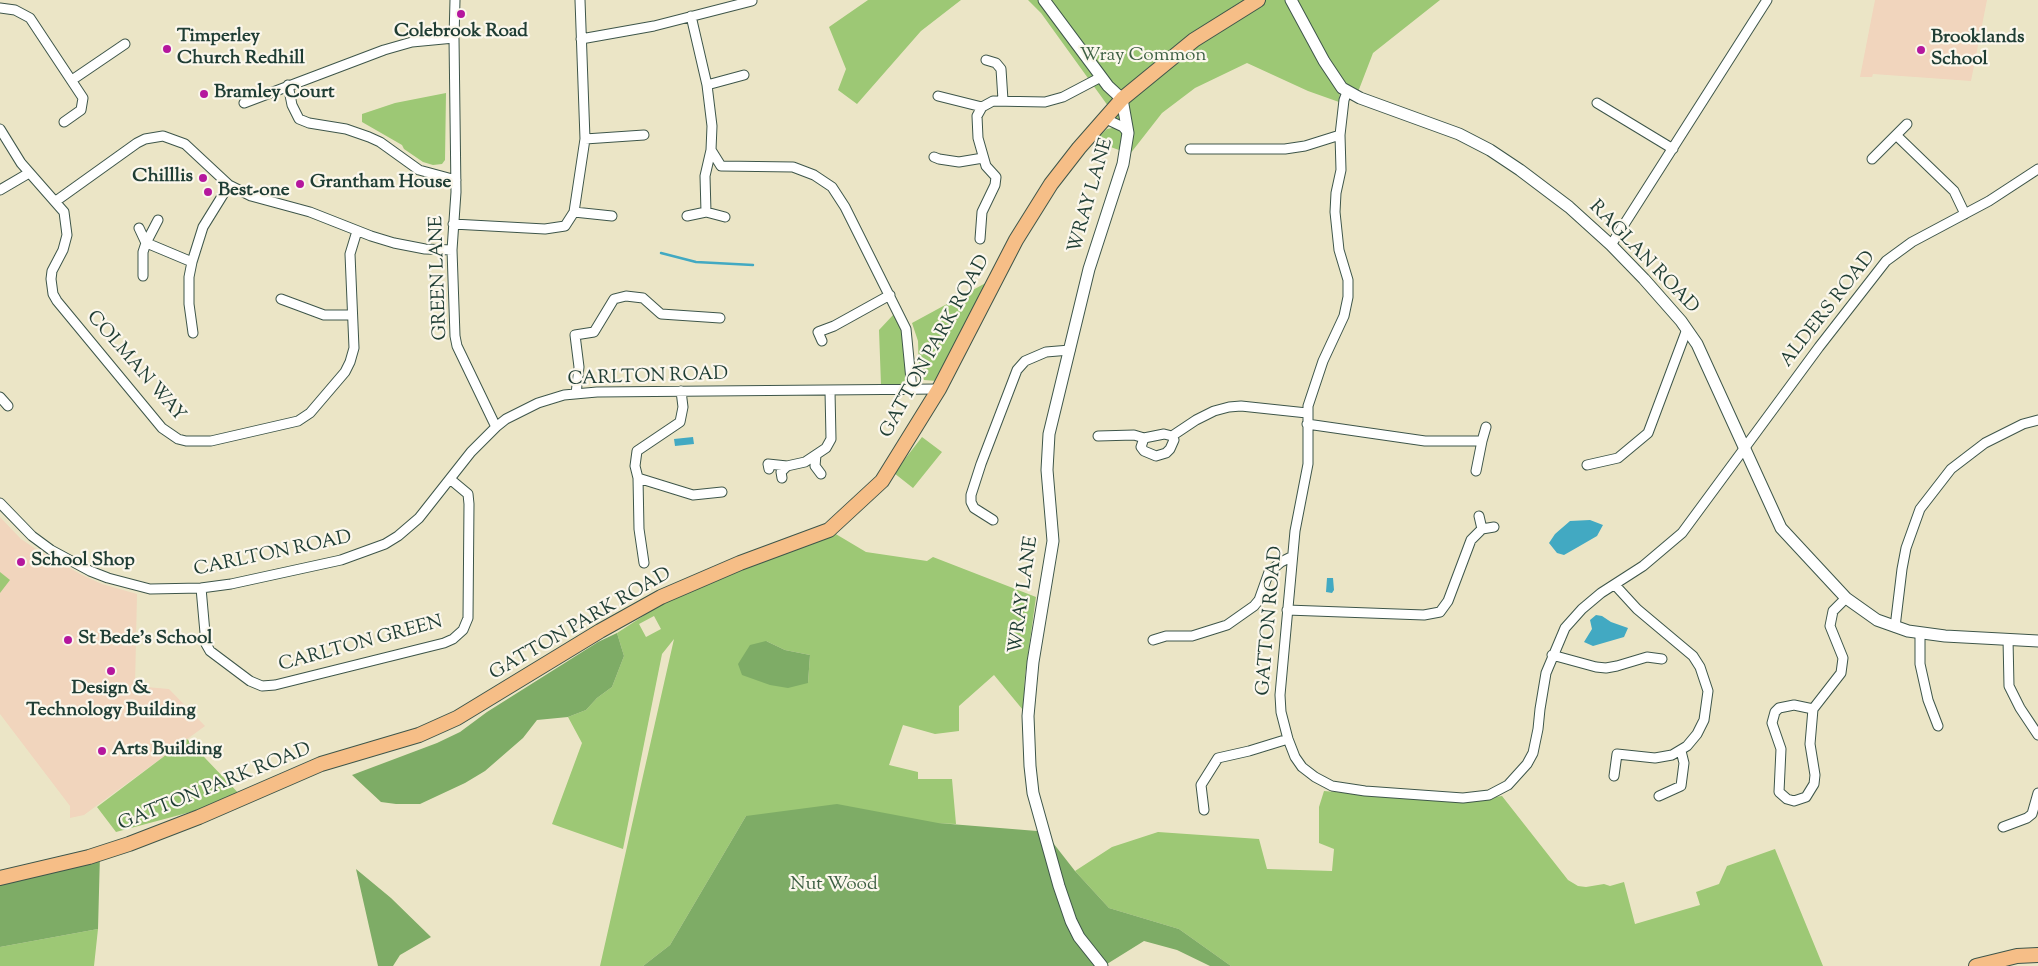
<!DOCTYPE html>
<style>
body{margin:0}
canvas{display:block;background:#ebe5c6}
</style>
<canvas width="2038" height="966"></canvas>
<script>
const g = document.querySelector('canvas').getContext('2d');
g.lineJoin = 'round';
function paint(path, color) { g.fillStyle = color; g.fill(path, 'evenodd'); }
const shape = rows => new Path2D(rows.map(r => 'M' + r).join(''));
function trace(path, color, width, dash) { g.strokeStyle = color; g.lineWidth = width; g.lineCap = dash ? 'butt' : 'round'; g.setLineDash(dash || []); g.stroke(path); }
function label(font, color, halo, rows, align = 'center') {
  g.font = font + ' "Sorts Mill Goudy",serif'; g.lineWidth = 4.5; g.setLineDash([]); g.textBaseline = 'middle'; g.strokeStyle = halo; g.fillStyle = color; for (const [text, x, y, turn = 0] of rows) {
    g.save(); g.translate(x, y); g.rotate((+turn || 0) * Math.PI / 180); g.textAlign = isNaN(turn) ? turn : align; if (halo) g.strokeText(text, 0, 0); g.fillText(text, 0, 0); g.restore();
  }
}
paint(shape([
 [1875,0,1987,0,1971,81,1873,74,1872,77,1860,77],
 [0,517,21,539,39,551,82,575,102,584,137,594,135,686,169,689,205,726,84,815,70,818,70,806,0,714]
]), '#f1d5bd');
paint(shape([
 [868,0,961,0,921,31,857,104,838,90,846,69,829,27],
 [1028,0,1440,0,1373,53,1358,92,1340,91,1339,102,1308,91,1247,63,1195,88,1162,113,1130,154,1094,141,1107,129,1112,128,1116,117,1041,13],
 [446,93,445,160,442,164,433,165,423,162,404,149,402,145,362,122,362,114,395,103],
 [993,279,937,381,924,380,919,374,918,341,912,323],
 [894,314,904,338,907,376,903,384,881,385,879,330],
 [922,437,942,452,913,488,894,473],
 [829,530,866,552,927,561,933,557,1036,597,1025,676,1023,710,994,675,959,706,959,731,935,734,903,725,889,765,918,772,918,779,952,779,956,824,746,816,670,945,643,966,600,966,674,639,662,654,623,849,552,824,582,743,568,717,586,710,597,698,612,687,624,656,617,633,674,596],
 [654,616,661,629,646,637,639,624],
 [766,641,785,650,810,655,808,683],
 [0,572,10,580,0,593],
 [187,739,243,798,116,832,97,807],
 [1324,791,1453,802,1502,796,1568,880,1578,886,1586,887,1604,884,1610,886,1624,882,1635,924,1700,905,1696,892,1719,884,1727,866,1775,849,1823,966,1231,966,1179,929,1109,908,1075,871,1112,847,1158,832,1259,839,1267,869,1332,871,1334,849,1319,843,1319,807],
 [98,929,94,966,0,966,0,947]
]), '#9dc875');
paint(shape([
 [617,633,624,656,612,687,597,698,586,710,568,717,537,720,523,738,485,771,465,783,420,804,396,804,381,802,352,775,437,743,460,732,487,712,598,642],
 [766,641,785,650,810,655,808,683,788,688,770,685,742,675,738,664,750,645],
 [837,804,938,823,1037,831,1050,839,1075,871,1109,908,1179,929,1231,966,1210,966,1177,950,1144,941,1107,964,1108,966,643,966,670,945,746,816],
 [100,854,98,929,0,947,0,878],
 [356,869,391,898,431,937,400,955,393,966,378,966]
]), '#7eac66');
paint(shape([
 [693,437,694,444,675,446,674,439],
 [1590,520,1603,525,1597,536,1578,547,1564,555,1557,553,1549,543,1555,534,1570,521],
 [1327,578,1333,578,1334,590,1332,593,1326,592],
 [1596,615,1602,616,1611,622,1628,628,1624,637,1593,646,1584,642,1592,629,1590,620]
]), '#42a9c2');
trace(shape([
 [661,253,696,262,753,265]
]), '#42a9c2', 2.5);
const minor = shape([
 [455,0,454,38,456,192,452,250,455,336,457,346,496,427],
 [0,8,15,10,30,18,83,98,81,110,64,122],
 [691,16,707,85,712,126,711,150,721,166,793,167,814,175,832,187,845,207,906,329,912,390],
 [581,39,654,26,752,1],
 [986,60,996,63,1001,69,1003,100],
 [72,80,125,44],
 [288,85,292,105,299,119,309,123,346,129,369,137,380,142,419,170,456,180],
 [707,85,744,75],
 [1347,92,1344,100,1340,135,1341,170,1336,193,1335,212,1339,250,1348,280,1348,297,1344,316,1323,361,1308,406,1308,464,1295,531,1280,695,1281,712,1288,739,1295,757,1302,767,1315,777,1332,786,1365,791,1463,798,1489,795,1508,785,1527,764,1533,753,1538,729,1540,709,1546,673,1565,628,1582,609,1601,593,1643,566,1682,533,1819,347,1886,261,1912,242,1989,201,2038,169],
 [938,96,982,107],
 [244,103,384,50,412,42,454,38],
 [1597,103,1673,149],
 [1106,119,1123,127,1128,133],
 [0,129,21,163,64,212,67,235,63,250,52,271,51,279,53,294,57,301,162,428,178,439,186,441,211,441,298,421,310,413,345,372,350,362,354,348,350,254,357,231],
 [1896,135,1907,124],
 [585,139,644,135],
 [1190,149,1285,149,1305,146,1340,135],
 [711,150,705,176,706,212,725,217],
 [934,157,939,159,959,162,983,158],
 [1872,159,1896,135,1954,191,1965,214],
 [0,190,29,173],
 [56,201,137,143,145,139,163,136,185,144,229,185,251,196,310,212,371,236,394,243,425,249,452,250],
 [574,212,612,216],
 [687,216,706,212],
 [453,224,545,229,565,226,574,212,585,139,580,0],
 [139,228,146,243,149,244,192,262],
 [980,239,982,212,995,185,996,177,986,166,978,138,977,116,982,107,993,101,1045,102,1063,97,1101,77],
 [1611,245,1767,0],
 [143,276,143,252,146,243,158,220],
 [281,299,324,315,352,315],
 [193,333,189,304,189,277,192,262,203,227,229,185],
 [822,341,818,332,834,326,890,295],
 [576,394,579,367,575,335,594,332,614,299,626,296,643,298,661,314,720,318],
 [0,397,8,406],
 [1307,424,1425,441,1482,441,1486,427],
 [1164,434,1172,436,1174,440,1170,449,1166,453,1156,456,1144,451,1141,447,1144,438,1164,434],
 [1098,436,1134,435,1144,438],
 [1172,436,1196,420,1214,411,1229,407,1241,406,1307,413],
 [816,455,815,466,821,474],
 [1587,465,1618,458,1648,433,1687,329],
 [769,469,768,464,787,466,805,462,826,448,831,439,830,391],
 [1476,471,1482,441],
 [638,478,693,495,722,492],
 [782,478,781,472,787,466],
 [0,503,32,536,51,550,90,571,108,578,150,589,201,588,231,584,341,560,385,544,398,536,419,518,471,452,496,427,506,419,538,403,564,395,597,392,939,389],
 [1479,516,1482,529],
 [993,520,974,508,971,502,971,495,981,464,1017,370,1025,361,1046,352,1070,350],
 [644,563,639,529,638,478,635,466,637,451,680,422,683,407,681,391],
 [201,588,206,644,210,651,250,681,262,686,275,685,444,643,453,639,463,630,468,618,469,504,468,494,450,479],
 [1287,610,1424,615,1440,612,1448,601,1471,540,1482,529,1494,527],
 [1895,627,1902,569,1906,548,1920,509,1951,469,1985,443,2023,424,2038,420],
 [1920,634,1920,664,1928,700,1938,726],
 [2008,639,2009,686,2020,708,2038,735],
 [1153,640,1166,636,1192,636,1227,625,1254,606,1259,600,1269,572,1281,562,1291,557],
 [1552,655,1596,667,1606,668,1617,666,1647,657,1662,659],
 [1794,705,1813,709,1810,744,1815,775,1814,784,1806,797,1794,801,1787,799,1779,792,1781,749,1772,723,1775,712,1779,708,1794,705],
 [1813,709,1841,673,1843,658,1830,626,1833,611,1846,598],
 [1614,776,1617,754,1655,758,1672,755,1687,746,1697,734,1704,720,1708,691,1700,667,1693,656,1637,609,1615,585],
 [1659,796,1681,786,1684,763,1681,751],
 [1204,810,1201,785,1218,758,1249,751,1288,739],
 [2003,827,2027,818,2032,814,2038,793]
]);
const tertiary = shape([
 [1044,0,1108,86,1122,99,1128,133,1123,164,1089,269,1049,434,1047,470,1053,541,1033,662,1028,716,1030,766,1033,793,1059,886,1071,921,1079,937,1102,966],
 [1291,0,1324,61,1342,88,1360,98,1459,134,1490,150,1520,170,1569,207,1611,245,1644,279,1681,321,1697,344,1781,528,1846,598,1877,620,1908,631,1945,636,2038,641]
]);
const primary = shape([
 [0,878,89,857,129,844,199,817,321,764,419,735,457,718,600,631,661,597,740,563,829,530,882,481,939,389,1016,240,1051,184,1079,148,1122,99,1194,40,1258,0],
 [1976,966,2017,956,2038,955]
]);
trace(minor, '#3e564a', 11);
trace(tertiary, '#3e564a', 13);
trace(primary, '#3e564a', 16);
trace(minor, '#fff', 9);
trace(tertiary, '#fff', 11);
trace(primary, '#f6be87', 14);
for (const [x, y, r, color] of [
 [461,14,5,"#b5179e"],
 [167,49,5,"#b5179e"],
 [1921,50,5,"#b5179e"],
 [204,94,5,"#b5179e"],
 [203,178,5,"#b5179e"],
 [300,184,5,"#b5179e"],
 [208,192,5,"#b5179e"],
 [21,562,5,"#b5179e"],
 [68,640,5,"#b5179e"],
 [111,671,5,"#b5179e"],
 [102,751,5,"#b5179e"]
]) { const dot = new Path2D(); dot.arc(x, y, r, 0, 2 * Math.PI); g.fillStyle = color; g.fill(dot); trace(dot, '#fbf7ec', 2); }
label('bold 19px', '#1f3d34', '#fbf7ec', [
 ["Colebrook Road",461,33,"center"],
 ["Timperley",177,38],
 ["Church Redhill",177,60],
 ["Brooklands",1931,39],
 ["School",1931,61],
 ["Bramley Court",214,94],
 ["Chilllis",193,178,"right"],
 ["Grantham House",310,184],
 ["Best-one",218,192],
 ["School Shop",31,562],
 ["St Bede's School",78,640],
 ["Design &",111,690,"center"],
 ["Technology Building",111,712,"center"],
 ["Arts Building",112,751]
], 'left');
label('19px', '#3e6044', '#fbf7ec', [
 ["Wray Common",1143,57],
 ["Nut Wood",834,886]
]);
label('19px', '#1f3d34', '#fbf7ec', [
 ["WRAY LANE",1092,196,-74],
 ["RAGLAN ROAD",1643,258,46],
 ["GREEN LANE",440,278,-92],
 ["ALDERS ROAD",1829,310,-52],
 ["GATTON PARK ROAD",936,347,-61],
 ["COLMAN WAY",135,367,49],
 ["CARLTON ROAD",648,378,-2],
 ["CARLTON ROAD",273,555,-12],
 ["WRAY LANE",1025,595,-82],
 ["GATTON ROAD",1271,621,-85],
 ["GATTON PARK ROAD",581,625,-30],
 ["CARLTON GREEN",361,645,-15],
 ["GATTON PARK ROAD",215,788,-22]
]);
</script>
